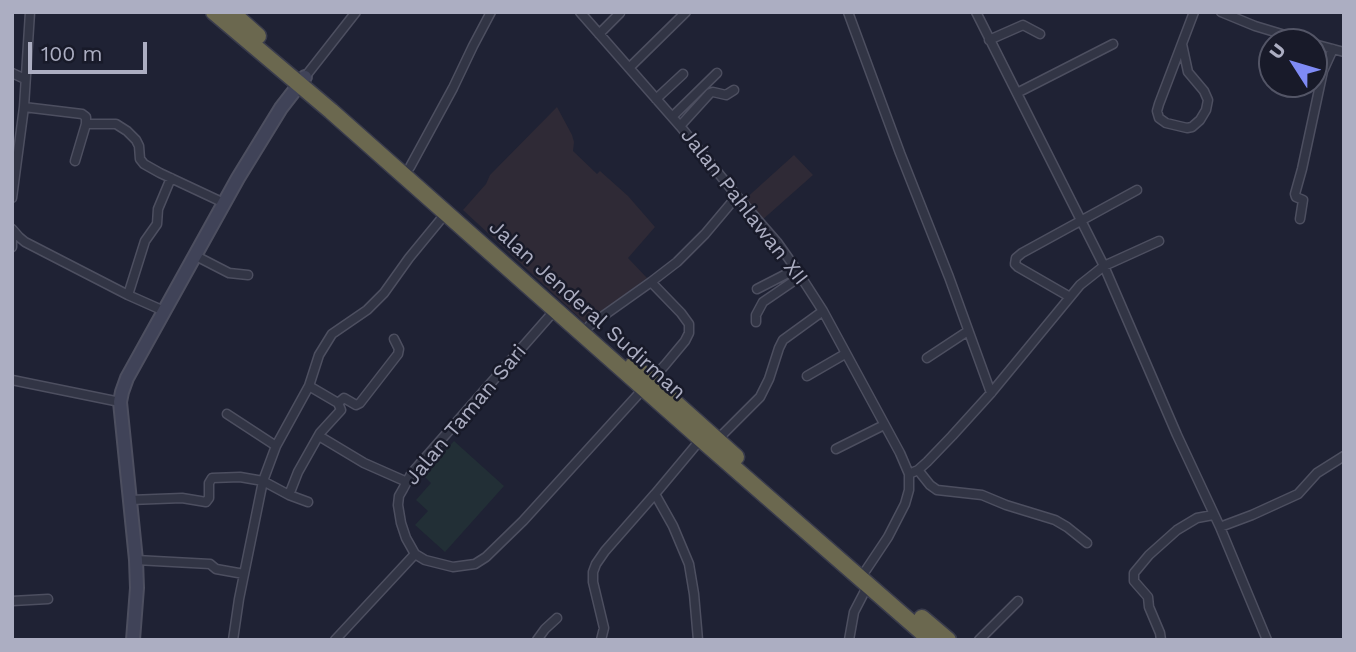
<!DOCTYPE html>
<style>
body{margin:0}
#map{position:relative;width:1356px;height:652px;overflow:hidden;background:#1f2234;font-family:"Work Sans",sans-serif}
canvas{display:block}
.frame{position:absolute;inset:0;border:14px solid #acaec2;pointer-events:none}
.north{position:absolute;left:1258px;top:28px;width:70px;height:70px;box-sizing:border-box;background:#181a29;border:2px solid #535566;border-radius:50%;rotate:307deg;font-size:19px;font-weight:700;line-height:28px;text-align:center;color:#acaec2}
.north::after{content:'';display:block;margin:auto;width:24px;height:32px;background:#7f8bf5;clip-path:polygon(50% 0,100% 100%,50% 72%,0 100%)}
.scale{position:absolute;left:28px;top:42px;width:119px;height:32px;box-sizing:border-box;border:4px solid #acaec2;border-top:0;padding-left:9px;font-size:21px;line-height:24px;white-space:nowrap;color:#acaec2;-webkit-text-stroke:5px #181a29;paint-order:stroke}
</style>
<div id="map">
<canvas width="1356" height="652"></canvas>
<div class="frame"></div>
<div class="north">U</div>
<div class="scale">100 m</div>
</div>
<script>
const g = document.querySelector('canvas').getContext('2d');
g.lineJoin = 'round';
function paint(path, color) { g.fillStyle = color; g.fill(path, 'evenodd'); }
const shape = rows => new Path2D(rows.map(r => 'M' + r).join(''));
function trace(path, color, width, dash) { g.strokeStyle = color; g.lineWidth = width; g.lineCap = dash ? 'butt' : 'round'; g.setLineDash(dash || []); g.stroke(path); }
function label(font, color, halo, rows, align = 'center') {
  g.font = font + ' "Work Sans",sans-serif'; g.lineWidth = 5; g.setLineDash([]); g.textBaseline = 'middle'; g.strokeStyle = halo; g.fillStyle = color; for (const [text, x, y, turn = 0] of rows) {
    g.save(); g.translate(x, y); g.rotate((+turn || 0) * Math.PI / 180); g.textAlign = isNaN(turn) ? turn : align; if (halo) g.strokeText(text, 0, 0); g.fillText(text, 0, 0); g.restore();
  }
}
paint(shape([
 [557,107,572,135,574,142,573,151,597,174,600,171,628,196,655,227,628,258,647,278,586,324,463,210,486,184,490,175],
 [794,155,813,175,761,221,743,201]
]), '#2f2a36');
paint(shape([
 [454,441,504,486,445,552,415,525,428,511,416,500,431,483,423,475]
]), '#222f36');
const street = shape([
 [580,12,680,126,737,196,777,242,796,269,823,311,900,453,909,474,909,490,905,504,888,537,866,570],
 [848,12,900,153,949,277,991,393],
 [976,12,1104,266,1177,435,1220,527,1267,640],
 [1221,12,1255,26,1308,42],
 [599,34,620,13],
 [989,40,1023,25,1040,34],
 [1182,44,1188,72,1204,91,1208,100,1206,110,1200,120,1192,127,1187,128,1166,123,1159,118,1157,111,1159,104,1194,12],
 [1314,44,1344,52],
 [629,68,686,12],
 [12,73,25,79],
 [305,77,356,12],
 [1017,93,1113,44],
 [656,99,683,74],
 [24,107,82,114,86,117,86,124,75,161],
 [672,117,717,73],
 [86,124,116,124,127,131,136,140,139,146,140,159,144,164,160,173,224,203],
 [680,126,710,93,713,92,726,95,734,90],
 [410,167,453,88,473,46,491,12],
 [12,198,24,107,30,12],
 [1300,219,1303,200,1296,197,1295,194,1302,169,1323,71,1333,49],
 [12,229,19,237,25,242,128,295,164,311],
 [12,234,12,247],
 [194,255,229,273,248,275],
 [757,289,796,269],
 [128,295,145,241,157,224,158,209,171,178],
 [1070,297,1018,267,1015,264,1016,258,1022,253,1137,190],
 [555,310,411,474,403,489,399,496,398,505,401,523,406,538,415,554,425,560,453,567,475,564,486,557,523,521,665,365,685,341,689,333,689,324,681,313,651,282],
 [756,322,756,315,763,302,801,276],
 [589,326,651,282,677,262,705,234,737,196],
 [927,358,968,331],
 [807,376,845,354],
 [12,380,120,402],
 [338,403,344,398,356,405,360,403,398,354,399,349,394,339],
 [227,414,276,446],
 [319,436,364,463,407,482],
 [718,439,760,397,769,379,779,348,783,340,823,311],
 [836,449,884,425],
 [918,470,930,485,937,490,982,495,1006,505,1055,520,1067,527,1087,543],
 [909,474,918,470,927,462,952,436,991,393,1080,285,1104,266,1159,241],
 [289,495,308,502],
 [130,500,182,498,206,502,209,498,209,483,212,478,240,477,263,481,289,495,298,472,320,433,341,410,338,403,309,386],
 [1220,527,1252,515,1298,494,1317,473,1344,456],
 [136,560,210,564,216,569,244,574],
 [12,601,48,599],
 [233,640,239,599,263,481,276,446,309,386,319,355,332,334,367,310,384,293,409,258,446,213],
 [335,640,415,554],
 [537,640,545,629,557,618],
 [601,640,604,628,593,582,593,572,596,564,605,551,655,494],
 [698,640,694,594,689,564,673,526,655,494,701,439],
 [849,640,854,612,868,585],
 [979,640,1018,601],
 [1161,640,1160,633,1149,607,1148,597,1134,581,1134,573,1149,555,1177,530,1197,518,1213,515]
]);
const secondary = shape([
 [133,640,137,588,136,560,120,402,122,392,127,378,238,178,281,108,305,77]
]);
const highway = shape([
 [214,12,331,111,701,439,931,640],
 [231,12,258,36],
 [633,365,736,457],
 [922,618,948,640]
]);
trace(street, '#4d4f60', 11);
trace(secondary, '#4d4f60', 16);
trace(highway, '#3a3c4c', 19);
trace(street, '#323545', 8);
trace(secondary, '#404358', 12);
trace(highway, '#6b684f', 16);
label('21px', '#acaec2', '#181a29', [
 ["Jalan Pahlawan XII",744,207,52],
 ["Jalan Jenderal Sudirman",587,310,42],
 ["Jalan Taman Sari",466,415,-50]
]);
</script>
